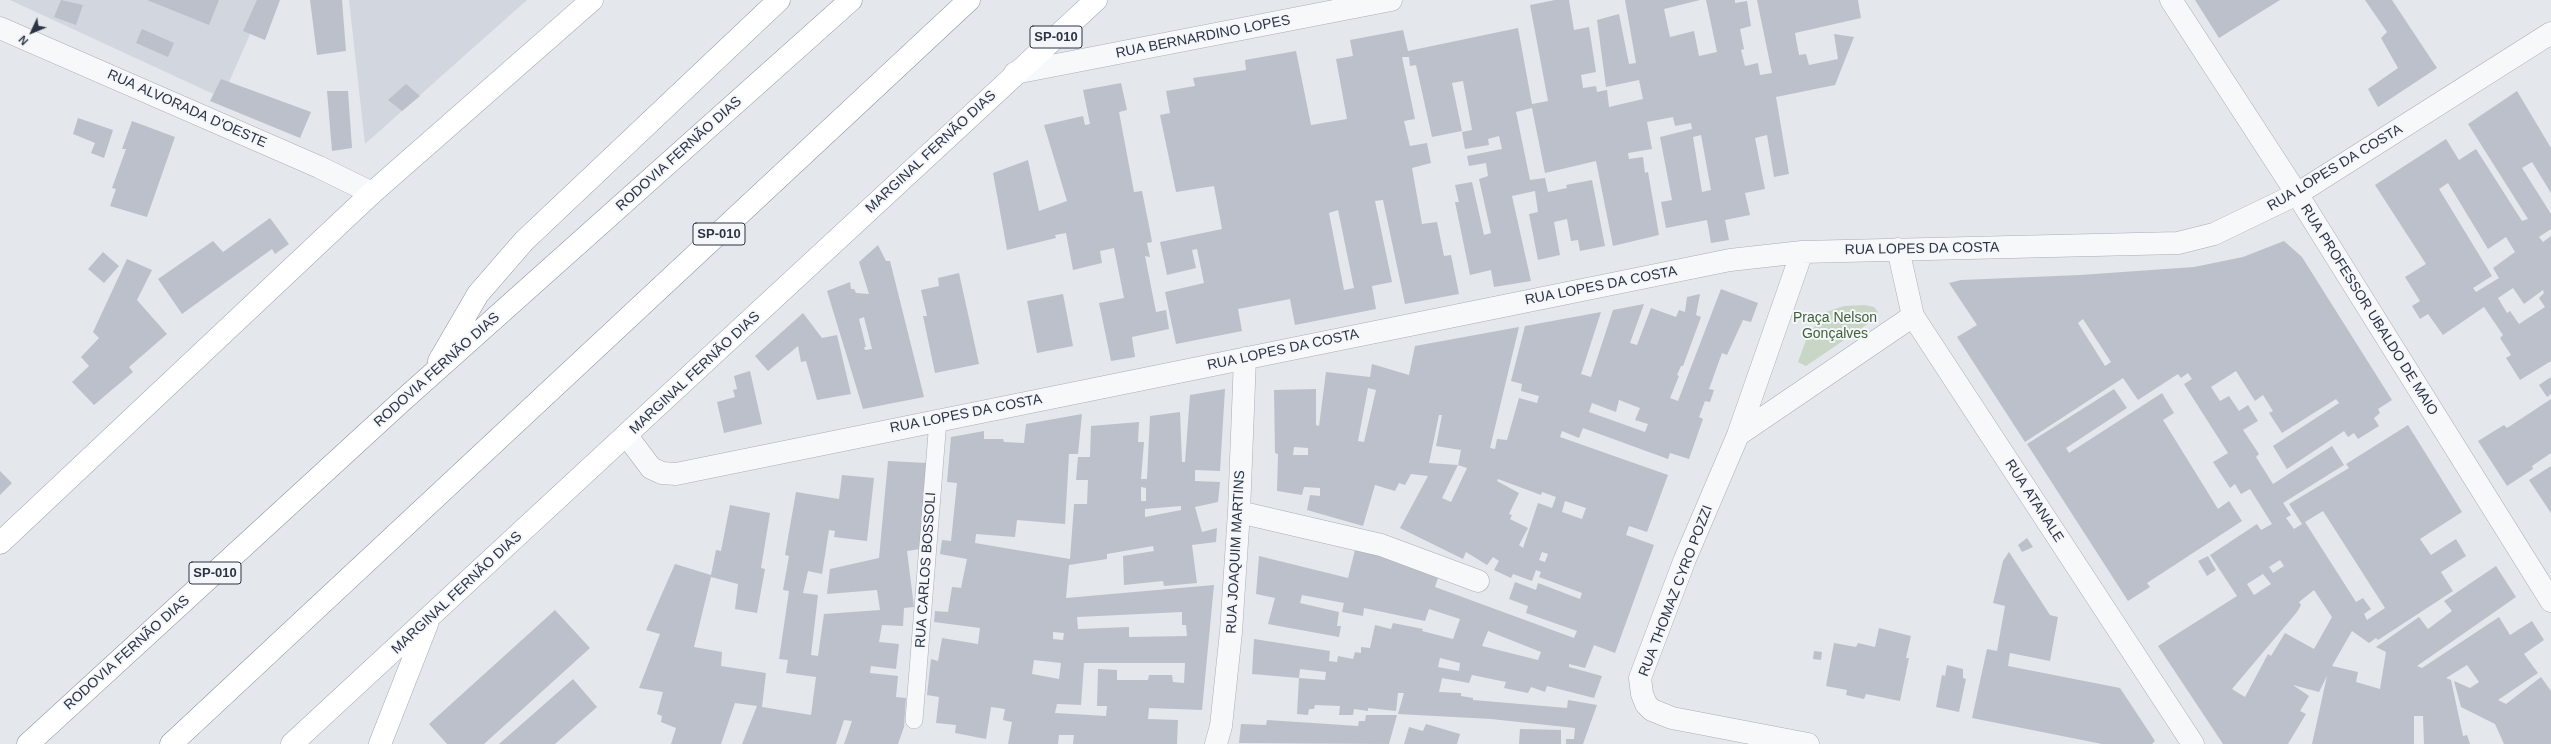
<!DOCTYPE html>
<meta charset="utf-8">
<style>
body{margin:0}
#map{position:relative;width:2551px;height:744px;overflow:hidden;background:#e4e7ec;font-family:Arial,sans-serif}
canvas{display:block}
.north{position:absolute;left:12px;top:12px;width:40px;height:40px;-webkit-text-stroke:3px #f4f6f9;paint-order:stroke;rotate:226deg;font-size:11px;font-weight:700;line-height:16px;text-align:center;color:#2b3445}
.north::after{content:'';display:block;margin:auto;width:14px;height:18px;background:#2b3445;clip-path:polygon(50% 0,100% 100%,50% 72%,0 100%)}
</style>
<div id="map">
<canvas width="2551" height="744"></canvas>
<div class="north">N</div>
</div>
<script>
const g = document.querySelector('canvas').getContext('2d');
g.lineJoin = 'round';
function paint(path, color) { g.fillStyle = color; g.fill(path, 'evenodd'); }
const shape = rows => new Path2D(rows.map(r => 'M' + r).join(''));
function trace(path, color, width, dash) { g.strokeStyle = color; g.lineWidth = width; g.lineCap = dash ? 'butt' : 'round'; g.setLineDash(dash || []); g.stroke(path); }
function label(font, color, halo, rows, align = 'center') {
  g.font = font + ' Arial,sans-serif'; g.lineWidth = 4; g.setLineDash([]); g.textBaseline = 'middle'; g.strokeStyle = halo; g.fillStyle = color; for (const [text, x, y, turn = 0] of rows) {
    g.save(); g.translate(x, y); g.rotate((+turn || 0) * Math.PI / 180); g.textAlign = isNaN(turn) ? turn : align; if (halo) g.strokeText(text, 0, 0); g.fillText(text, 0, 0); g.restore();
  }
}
paint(shape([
 [10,0,265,0,222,98],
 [349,0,527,0,365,144]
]), '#d2d6de');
paint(shape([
 [1864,305,1874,307,1878,312,1875,319,1809,364,1806,366,1798,362,1806,340,1823,313,1844,306]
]), '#c9d6c5');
paint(shape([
 [61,0,83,5,76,25,54,17],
 [147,0,219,0,209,25],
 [257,0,280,0,265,40,243,31],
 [310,0,342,0,346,51,317,55],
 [1555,0,1569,0,1574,30,1589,27,1596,72,1581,75,1583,88,1596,86,1597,92,1607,90,1609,107,1643,99,1639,80,1606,87,1597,20,1619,14,1629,64,1636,63,1625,0,1700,0,1664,9,1670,37,1694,31,1699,56,1717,52,1706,0,1735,0,1735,3,1747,1,1751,26,1740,29,1744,49,1741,50,1745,66,1758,63,1760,75,1772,73,1757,0,1858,0,1861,18,1795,33,1799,55,1806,54,1809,65,1838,59,1834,34,1854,37,1835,85,1776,97,1789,174,1774,177,1767,135,1755,138,1765,189,1745,193,1750,215,1725,220,1729,240,1711,243,1707,220,1666,228,1661,202,1672,200,1660,137,1692,129,1691,123,1675,126,1673,117,1647,122,1652,149,1628,153,1629,159,1643,157,1645,173,1648,172,1659,235,1613,246,1596,161,1545,173,1532,108,1516,112,1530,180,1545,178,1548,192,1567,188,1566,185,1592,180,1605,246,1580,251,1578,240,1571,241,1567,219,1554,222,1560,255,1538,260,1529,214,1538,212,1535,191,1512,196,1531,281,1494,287,1491,270,1470,275,1455,202,1459,202,1455,185,1472,182,1484,235,1491,233,1479,179,1488,176,1486,163,1469,166,1467,156,1502,149,1499,136,1488,139,1489,145,1465,149,1462,132,1472,130,1463,81,1452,83,1462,131,1432,137,1416,65,1410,66,1409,57,1402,57,1415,119,1404,121,1410,146,1427,143,1431,163,1412,168,1422,224,1437,222,1444,256,1451,255,1459,294,1405,304,1383,200,1375,201,1392,282,1372,286,1376,309,1295,325,1290,299,1238,309,1242,331,1176,344,1165,292,1204,283,1197,249,1192,250,1196,268,1167,275,1160,242,1222,229,1214,186,1176,192,1160,115,1170,113,1166,91,1195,86,1193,78,1246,70,1245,60,1296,51,1311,125,1347,119,1336,59,1353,56,1350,40,1403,30,1408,51,1518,28,1532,104,1548,101,1530,5],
 [1701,135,1711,190,1702,192,1693,137],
 [1338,210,1354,288,1344,290,1329,213],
 [2195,0,2280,0,2219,38],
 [2365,0,2392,0,2437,68,2378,107,2368,89,2398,68,2381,38,2387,32],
 [142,29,174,43,168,57,136,43],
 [221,79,311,112,300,138,210,101],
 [1121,83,1127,110,1119,112,1134,192,1142,191,1151,236,1152,242,1147,243,1150,257,1145,256,1156,312,1166,310,1169,329,1132,337,1135,357,1111,361,1099,303,1124,298,1114,248,1100,251,1102,263,1073,270,1066,233,1055,235,1056,238,1007,250,993,173,1028,160,1039,211,1067,201,1044,125,1083,116,1085,125,1090,124,1083,90],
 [406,84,420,96,402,111,388,100],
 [327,91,348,91,352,148,332,151],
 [2517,91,2551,148,2551,193,2532,162,2522,168,2551,214,2551,229,2539,237,2543,242,2551,236,2551,361,2520,380,2506,358,2511,355,2500,338,2503,335,2484,307,2443,335,2428,314,2420,319,2412,306,2420,301,2405,277,2426,264,2375,185,2446,139,2459,160,2476,149,2522,221,2528,219,2468,124],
 [2448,183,2488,249,2506,237,2515,252,2493,268,2499,278,2476,292,2473,288,2492,276,2439,189],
 [2513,288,2524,304,2543,290,2544,293,2539,298,2545,307,2519,324,2510,311,2507,313,2498,298],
 [78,118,113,130,104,158,91,153,95,143,73,134],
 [132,121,175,137,147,217,110,206,116,189,112,188,126,149,122,149],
 [270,218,289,244,275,254,272,249,182,314,158,279,213,241,223,252],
 [2284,241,2302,257,2392,400,2378,409,2380,413,2374,418,2379,426,2358,439,2354,433,2348,437,2344,431,2287,469,2273,446,2339,403,2336,399,2282,433,2269,413,2273,411,2263,395,2255,401,2236,371,2211,387,2220,401,2229,396,2239,411,2248,405,2258,421,2243,430,2259,454,2256,457,2273,484,2332,446,2344,465,2283,503,2291,515,2286,518,2294,529,2302,524,2289,504,2349,468,2346,464,2408,425,2462,512,2420,539,2431,555,2456,539,2466,556,2441,572,2453,591,2378,640,2376,638,2369,643,2352,631,2332,666,2358,672,2356,682,2380,689,2386,652,2376,647,2419,617,2428,629,2452,611,2444,601,2496,566,2516,597,2417,666,2422,668,2499,617,2510,635,2532,621,2544,640,2524,654,2538,673,2498,700,2506,704,2541,677,2551,691,2551,744,2504,744,2495,724,2461,707,2454,681,2470,688,2479,682,2467,665,2446,678,2451,680,2463,736,2467,735,2470,744,2424,744,2423,716,2414,716,2414,744,2312,744,2327,676,2319,692,2293,685,2309,696,2300,711,2306,714,2288,744,2223,744,2158,646,2237,596,2210,555,2257,524,2261,530,2272,524,2250,489,2241,494,2235,484,2230,488,2213,462,2228,453,2184,384,2192,379,2188,373,2181,378,2178,374,2138,400,2123,378,2025,442,1957,337,1977,325,1949,283,1961,280,2080,275,2194,267,2243,257],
 [2083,319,2111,362,2105,366,2078,323],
 [2323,511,2385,608,2367,620,2364,614,2371,609,2363,598,2356,602,2305,522],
 [2280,560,2284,566,2273,573,2269,567],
 [2263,574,2271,584,2254,595,2247,584],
 [2314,590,2332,617,2314,649,2285,633,2271,656,2268,654,2245,697,2232,689,2297,612,2301,605,2299,602],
 [878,245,886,261,890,261,924,397,863,409,827,291,850,282,851,289,854,289,856,293,869,294,859,262],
 [864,317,872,349,865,350,864,347,866,347,859,319],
 [103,252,119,266,104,283,88,269],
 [127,259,152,270,137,300,167,334,129,367,133,372,94,405,72,382,89,366,81,357,99,338,93,332],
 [959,273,979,364,935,373,923,316,927,316,921,290,939,286,938,278],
 [1721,289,1758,303,1751,322,1743,320,1727,355,1722,353,1709,389,1714,390,1710,402,1705,401,1699,417,1703,419,1689,459,1670,453,1668,459,1583,428,1579,438,1562,431,1560,437,1668,475,1647,532,1629,526,1626,535,1654,545,1615,653,1594,645,1585,668,1569,664,1569,667,1602,676,1594,698,1547,686,1545,692,1531,687,1528,693,1504,688,1506,682,1472,675,1469,683,1442,678,1439,692,1461,693,1461,696,1473,698,1473,700,1567,708,1568,700,1597,705,1583,744,1566,744,1566,739,1574,739,1575,728,1491,719,1398,714,1404,693,1398,693,1396,711,1368,708,1368,711,1354,709,1353,715,1339,715,1340,706,1315,705,1314,709,1309,709,1308,715,1297,714,1299,678,1325,680,1326,672,1300,669,1299,678,1252,674,1254,639,1330,651,1329,661,1337,662,1338,656,1353,659,1355,652,1361,653,1361,647,1370,648,1375,625,1391,629,1393,623,1423,629,1422,631,1453,639,1460,619,1429,609,1425,621,1364,608,1363,616,1342,612,1344,603,1302,595,1300,603,1339,612,1337,626,1341,626,1339,637,1268,624,1275,598,1256,594,1259,556,1348,578,1356,546,1441,569,1435,587,1574,638,1577,631,1526,613,1528,606,1509,599,1515,582,1536,590,1538,583,1580,599,1582,593,1539,577,1541,572,1536,570,1532,581,1513,574,1511,578,1494,570,1499,561,1493,557,1487,565,1466,552,1463,559,1400,528,1428,476,1411,474,1405,485,1399,483,1395,491,1375,485,1363,526,1307,510,1310,495,1320,496,1320,488,1304,487,1302,495,1277,491,1278,454,1275,453,1274,390,1316,389,1316,425,1319,426,1326,372,1370,377,1372,364,1409,375,1415,346,1519,327,1490,448,1495,449,1497,439,1507,440,1519,398,1537,403,1539,396,1521,391,1522,384,1511,381,1525,326,1601,312,1581,374,1591,377,1613,310,1644,304,1630,343,1637,345,1651,308,1676,317,1679,310,1685,312,1687,297,1700,294,1696,315,1701,317,1683,366,1681,366,1677,375,1679,376,1670,398,1678,401],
 [1368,388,1376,390,1364,442,1358,441],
 [1619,400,1640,408,1635,420,1648,424,1645,432,1589,412,1592,403,1616,412],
 [1439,415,1442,415,1436,446,1461,450,1458,465,1467,468,1451,502,1442,498,1458,465,1429,463],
 [1294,447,1308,448,1308,455,1293,455],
 [1498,479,1541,495,1542,492,1556,497,1552,508,1538,503,1523,548,1519,545,1528,528,1510,519,1512,515,1509,514,1519,493,1497,481],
 [1565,501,1586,508,1582,519,1562,512],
 [1542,552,1548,554,1545,562,1539,560],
 [1488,631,1541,652,1538,660,1482,646],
 [1440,658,1460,663,1459,671,1438,667],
 [1063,294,1073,346,1037,353,1027,301],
 [803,313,822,338,837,335,851,394,817,400,806,361,801,362,798,346,768,371,755,356],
 [750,371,762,424,724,433,717,402,735,397,733,390,737,389,734,376],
 [2551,377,2551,394,2547,397,2539,385],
 [1225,389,1220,471,1195,470,1195,481,1220,482,1218,502,1195,507,1202,532,1217,528,1216,542,1192,545,1197,583,1164,586,1163,581,1124,585,1123,556,1154,551,1153,546,1107,554,1107,559,1069,565,1066,598,1214,585,1202,710,1149,708,1148,719,1178,720,1177,744,1073,744,1074,735,1059,735,1058,744,1008,744,1012,722,1003,720,1005,709,991,707,986,739,955,733,956,725,936,723,939,697,927,695,931,659,938,661,942,638,978,644,980,628,934,622,935,611,948,612,952,587,961,588,967,559,940,554,942,540,951,541,957,483,947,482,951,437,984,431,984,439,1003,439,1004,442,1024,443,1026,424,1082,414,1078,454,1069,454,1065,524,1017,520,1015,537,976,534,975,543,1070,559,1074,504,1087,504,1088,480,1076,480,1078,457,1090,457,1091,426,1139,422,1138,442,1144,442,1141,479,1147,479,1150,416,1180,412,1182,462,1185,462,1190,395],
 [1141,487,1146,488,1146,501,1141,501],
 [1181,506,1181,510,1145,517,1145,509],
 [1182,612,1182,625,1186,625,1187,636,1129,637,1129,627,1078,629,1077,617],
 [1053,632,1064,633,1063,640,1053,639],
 [1034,660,1061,663,1059,679,1032,674],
 [1084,663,1185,663,1184,683,1173,682,1172,675,1149,675,1148,680,1117,680,1117,670,1098,669,1097,706,1107,706,1106,716,1055,713,1057,704,1081,705],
 [2114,389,2127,408,2066,448,2069,453,2162,393,2174,413,2163,420,2218,509,2229,501,2242,521,2147,583,2150,587,2128,601,2027,444],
 [2551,399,2551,453,2532,466,2533,469,2507,486,2478,441,2504,425,2507,428],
 [888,461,927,463,920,549,907,551,914,607,904,608,903,626,882,625,879,642,899,644,896,669,871,666,870,673,898,676,896,697,906,698,904,727,898,744,844,744,852,721,844,720,836,744,742,744,757,706,735,703,721,744,671,744,676,728,661,722,662,716,657,714,663,692,639,688,660,634,646,630,675,564,711,575,716,550,721,551,730,505,770,513,761,568,765,569,757,613,735,609,738,584,711,577,694,647,722,652,721,666,766,673,762,707,811,715,816,677,786,673,788,660,779,659,789,591,783,590,789,556,785,555,796,492,839,499,842,475,874,478,867,541,834,537,835,531,829,530,822,574,808,571,803,593,818,595,811,655,818,656,824,614,880,610,877,590,827,594,830,569,879,558],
 [2551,466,2551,513,2529,480],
 [0,471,12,483,0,495],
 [2027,538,2033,547,2022,552,2018,545],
 [2009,552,2050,615,2058,617,2050,661,2010,653,2008,666,2120,688,2155,741,2152,744,2102,744,1972,718,1987,649,1997,651,2005,606,1993,603,2003,561],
 [2208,556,2216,570,2207,576,2198,561],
 [555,610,590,648,484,744,447,744,429,724],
 [1879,628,1911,636,1906,658,1909,658,1900,701,1866,694,1864,699,1846,695,1847,690,1826,686,1834,643,1856,647,1858,643,1875,647],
 [1814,651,1822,652,1821,660,1813,659],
 [1947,665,1963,669,1963,678,1966,679,1959,712,1936,707,1942,675,1945,676],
 [573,679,597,707,555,744,499,744],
 [1366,715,1397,715,1389,744,1239,743,1241,724,1266,725,1267,720,1358,726,1359,721,1365,721],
 [1426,724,1460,734,1457,744,1404,744,1409,727,1423,731],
 [1520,729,1561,730,1561,744,1519,744]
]), '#bbc0ca');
const service = shape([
 [914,720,938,420]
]);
const minor = shape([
 [2171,0,2297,194,2551,601],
 [0,28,319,167,372,193],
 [1015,73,1391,0],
 [1898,249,1913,316,2193,744],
 [1802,252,1738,435,1685,559,1640,678,1642,694,1646,704,1652,710,1672,718,1808,744],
 [1738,435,1913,316],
 [627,436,651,468,662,473,676,474,1730,260,1802,252,2178,243,2214,234,2297,194,2551,33],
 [1239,512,1381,545,1478,581],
 [1216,744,1221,726,1231,632,1239,512,1245,358]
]);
const primary = shape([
 [0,543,372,193,592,0],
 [292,744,1096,0],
 [380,744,427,624]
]);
const motorway = shape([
 [439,361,478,294,524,241,779,0],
 [28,744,402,401,851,0],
 [171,744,969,0]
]);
trace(service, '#a9aeb7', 18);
trace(minor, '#a9aeb7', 23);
trace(primary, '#a3abb8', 23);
trace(motorway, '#8b94a3', 23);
trace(service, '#f7f8fa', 17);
trace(minor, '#f7f8fa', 22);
trace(primary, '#fff', 22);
trace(motorway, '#fff', 22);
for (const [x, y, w] of [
 [1056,37,52],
 [719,234,52],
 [215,573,52]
]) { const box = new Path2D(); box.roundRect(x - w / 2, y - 11, w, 22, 3); g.fillStyle = '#f4f6f9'; g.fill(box); trace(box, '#2b3445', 1); }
label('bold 13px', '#2b3445', null, [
 ["SP-010",1056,37],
 ["SP-010",719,234],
 ["SP-010",215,573]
]);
label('14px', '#2b3445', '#f4f6f9', [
 ["RUA BERNARDINO LOPES",1203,37,-11],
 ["RUA ALVORADA D'OESTE",187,109,24],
 ["MARGINAL FERNÃO DIAS",931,152,-43],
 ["RODOVIA FERNÃO DIAS",679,154,-42],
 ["RUA LOPES DA COSTA",2335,168,-31],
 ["RUA LOPES DA COSTA",1922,249,-1],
 ["RUA LOPES DA COSTA",1601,286,-11],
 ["RUA PROFESSOR UBALDO DE MAIO",2369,310,58],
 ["RUA LOPES DA COSTA",1283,350,-12],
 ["RODOVIA FERNÃO DIAS",437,370,-42],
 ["MARGINAL FERNÃO DIAS",695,373,-43],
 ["RUA LOPES DA COSTA",966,414,-11],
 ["RUA ATANALE",2034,501,57],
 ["RUA JOAQUIM MARTINS",1236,552,-87],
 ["RUA CARLOS BOSSOLI",926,570,-86],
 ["RUA THOMAZ CYRO POZZI",1676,591,-69],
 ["MARGINAL FERNÃO DIAS",457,593,-43],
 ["RODOVIA FERNÃO DIAS",127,653,-42]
]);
label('14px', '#3f6138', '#f4f6f9', [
 ["Praça Nelson",1835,318],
 ["Gonçalves",1835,334]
]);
</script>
